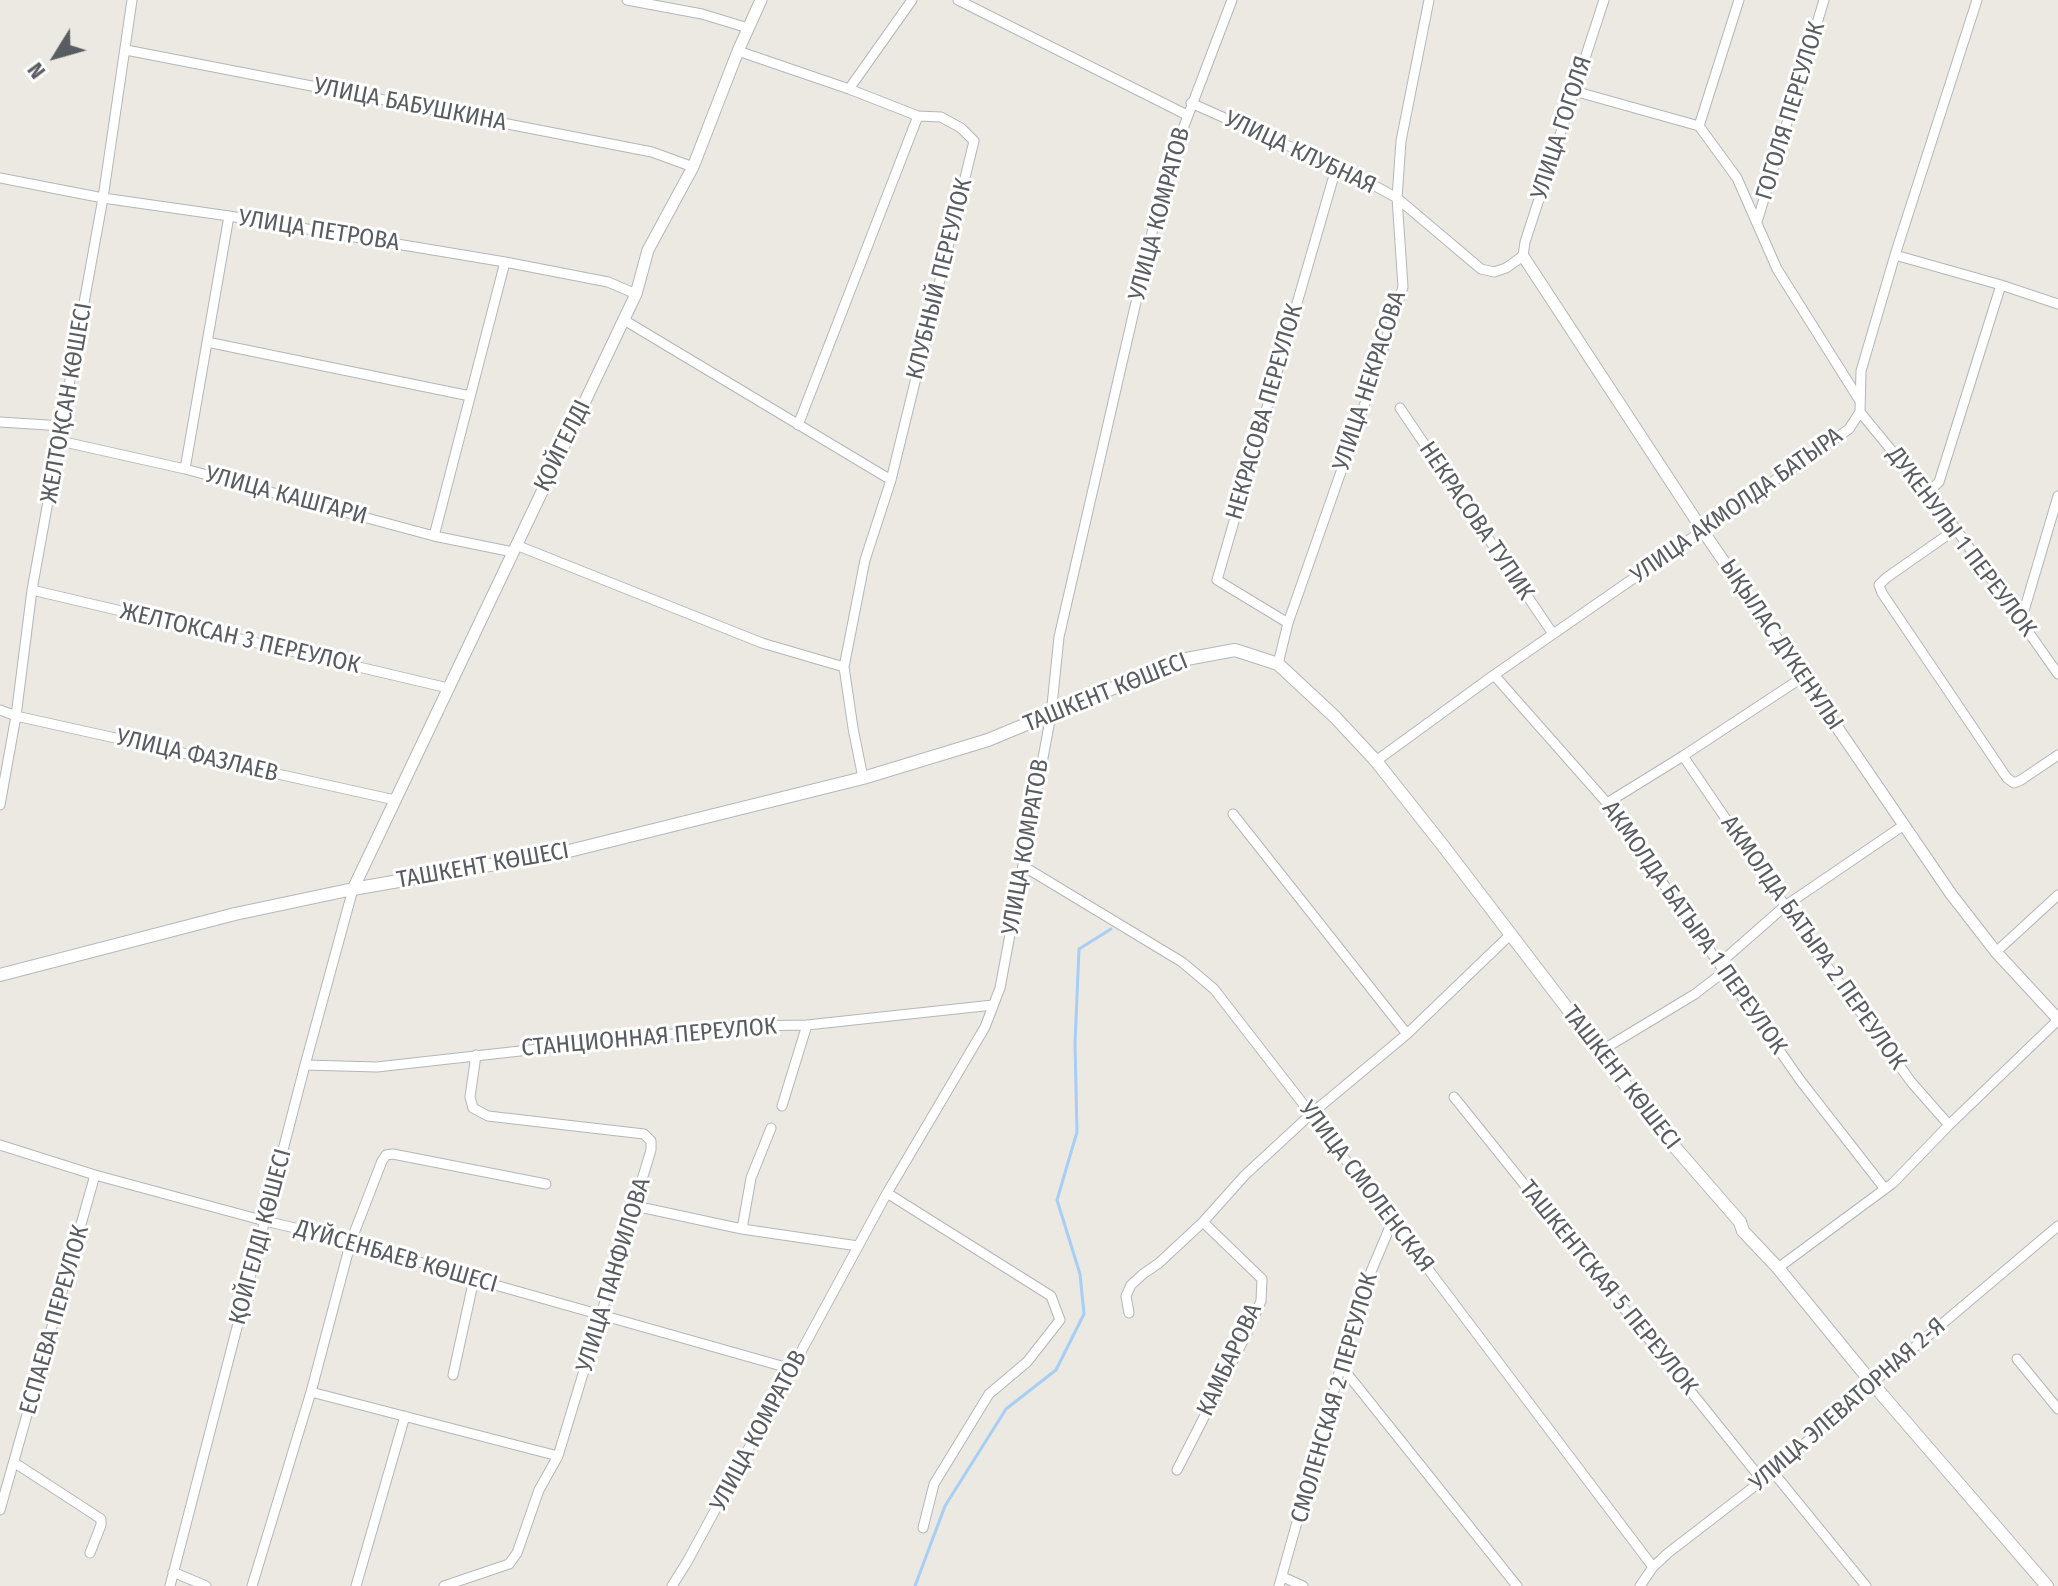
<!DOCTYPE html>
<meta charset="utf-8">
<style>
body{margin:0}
#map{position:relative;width:2058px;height:1586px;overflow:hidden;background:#ebe9e1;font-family:"Fira Sans Condensed",sans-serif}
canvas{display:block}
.north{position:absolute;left:16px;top:16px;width:80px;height:80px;-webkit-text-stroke:6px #fff;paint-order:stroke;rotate:233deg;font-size:22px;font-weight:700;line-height:32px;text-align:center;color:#595c60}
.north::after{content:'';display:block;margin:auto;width:28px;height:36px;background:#595c60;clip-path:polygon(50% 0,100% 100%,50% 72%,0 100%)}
</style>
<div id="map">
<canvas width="2058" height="1586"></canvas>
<div class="north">N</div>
</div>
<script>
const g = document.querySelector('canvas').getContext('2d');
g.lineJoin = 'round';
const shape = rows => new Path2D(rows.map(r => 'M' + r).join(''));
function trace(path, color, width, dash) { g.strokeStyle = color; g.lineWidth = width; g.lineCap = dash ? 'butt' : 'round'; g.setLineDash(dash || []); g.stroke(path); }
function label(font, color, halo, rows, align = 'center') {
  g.font = font + ' "Fira Sans Condensed",sans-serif'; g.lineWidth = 6; g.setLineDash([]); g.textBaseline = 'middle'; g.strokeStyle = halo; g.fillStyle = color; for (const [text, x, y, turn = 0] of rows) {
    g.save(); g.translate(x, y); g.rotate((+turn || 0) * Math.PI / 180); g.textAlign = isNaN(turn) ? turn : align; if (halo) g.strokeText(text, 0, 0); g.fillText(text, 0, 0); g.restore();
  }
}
trace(shape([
 [915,1586,945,1506,1006,1409,1056,1370,1084,1314,1080,1274,1057,1200,1077,1132,1075,1044,1079,949,1111,929]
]), '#a7cef5', 3);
const minor = shape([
 [627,0,702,14,748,28],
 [958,0,1187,115],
 [126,50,652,152,693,167],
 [738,51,849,89,918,116,941,117,961,128,974,141,891,480,865,560,844,667,853,728,863,778],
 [849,89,912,0],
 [1574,91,1699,126,1737,178,1777,269,1860,401],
 [1191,103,1281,143,1337,165,1397,198,1481,269,1494,272,1506,268,1523,256,1525,242,1604,0],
 [1699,126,1739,0],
 [0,178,103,198,229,216,505,262,608,282,636,294],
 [1757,222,1824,0],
 [1895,255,2001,285,2058,304],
 [624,320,891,480],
 [207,342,470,396],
 [1400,408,1553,634],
 [1860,412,1956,529,2058,674],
 [0,422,63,426],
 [798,425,918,116],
 [60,441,185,469,434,536,513,552],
 [185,469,229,216],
 [1927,493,1939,482,2001,285],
 [1956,529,1886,578,1879,585,1882,593,2007,778,2014,783,2021,780,2058,755],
 [434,536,505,262],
 [516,545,762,643,844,667],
 [32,590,448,688],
 [2021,621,2058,496],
 [1288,623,1217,580,1337,165],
 [1278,664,1288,623,1371,386,1403,287,1397,198,1401,141,1429,0],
 [1494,675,1607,803,1800,1080,1885,1189],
 [0,710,16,716,395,800],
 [1683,756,1816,951,1912,1083,1949,1125],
 [1376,761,1494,675,1849,429,1860,412,1861,371,1895,255,1977,0],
 [1607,803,1683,756,1803,677],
 [0,805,16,716,32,590,103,198,132,0],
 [1233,814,1407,1034],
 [1023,866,1182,962,1214,989,1311,1114,1653,1567],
 [1996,952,2058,895],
 [1720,963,1785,906,1904,825],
 [1599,1052,1695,994,1725,971],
 [305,1065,377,1067,743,1026,807,1025,993,1005],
 [1454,1097,1762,1480],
 [782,1106,807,1025],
 [0,1145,95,1175,265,1221,351,1241,474,1279,792,1369],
 [887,1193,1051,1296,1060,1320,1027,1362,989,1394,934,1484,923,1528],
 [635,1206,742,1229,858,1246],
 [742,1229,751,1178,771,1128],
 [1778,1268,1893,1183,1949,1125,2058,1020],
 [1129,1313,1126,1296,1131,1285,1143,1274,1159,1263,1203,1222,1245,1175,1311,1114,1407,1034,1511,934],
 [2017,1359,2058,1409],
 [1341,1366,1517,1586],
 [453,1375,474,1279],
 [311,1392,558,1456],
 [15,1463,101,1519,101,1525,90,1553],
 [1177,1470,1246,1335,1261,1301,1262,1279,1203,1222],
 [1773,1472,1866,1586],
 [0,1510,95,1175],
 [173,1572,206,1586],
 [1283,1577,1303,1586],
 [170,1586,305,1065,353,889],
 [252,1586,311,1392,351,1241,382,1161,386,1155,393,1154,546,1184],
 [356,1586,405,1416],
 [444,1586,509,1564,517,1553,539,1490,558,1456,651,1150,651,1141,644,1134,488,1116,473,1108,470,1097,476,1055],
 [672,1586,687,1562,887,1193,985,1027,1000,988,1051,715,1059,637,1165,176,1232,0],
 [1279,1586,1341,1366,1367,1281,1392,1222],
 [1640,1586,1653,1567,1668,1553,1773,1472,1872,1383,2058,1226]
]);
const tertiary = shape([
 [1523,256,1703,531,1951,894,1996,952,2058,1019],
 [353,889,636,294,648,250,693,167,738,51,761,0]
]);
const secondary = shape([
 [0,975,235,914,353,889,569,851,863,778,988,740,1181,660,1235,650,1278,664,1335,717,1376,761,1444,847,1660,1130,1740,1222,1743,1231,1778,1268,1872,1383,2047,1586]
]);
trace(minor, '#b3b6ba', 11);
trace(tertiary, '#b3b6ba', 13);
trace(secondary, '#b5b7bc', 14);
trace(minor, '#fff', 9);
trace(tertiary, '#fff', 11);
trace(secondary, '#fff', 12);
label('24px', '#595c60', '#fff', [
 ["УЛИЦА БАБУШКИНА",410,105,11],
 ["ГОГОЛЯ ПЕРЕУЛОК",1791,111,-73],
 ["УЛИЦА ГОГОЛЯ",1562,128,-72],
 ["УЛИЦА КЛУБНАЯ",1300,153,25],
 ["УЛИЦА КОМРАТОВ",1160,214,-75],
 ["УЛИЦА ПЕТРОВА",319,231,9],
 ["КЛУБНЫЙ ПЕРЕУЛОК",940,279,-76],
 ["УЛИЦА НЕКРАСОВА",1370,381,-72],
 ["ЖЕЛТОҚСАН КӨШЕСІ",67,403,-80],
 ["НЕКРАСОВА ПЕРЕУЛОК",1265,412,-74],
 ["ҚОЙГЕЛДІ",563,446,-64],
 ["УЛИЦА КАШГАРИ",286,496,15],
 ["УЛИЦА АКМОЛДА БАТЫРА",1737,506,-35],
 ["НЕКРАСОВА ТУПИК",1476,521,56],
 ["ДУКЕНУЛЫ 1 ПЕРЕУЛОК",1961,542,53],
 ["ЖЕЛТОКСАН 3 ПЕРЕУЛОК",240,639,13],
 ["ЫҚЫЛАС ДҮКЕНҰЛЫ",1781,645,56],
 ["ТАШКЕНТ КӨШЕСІ",1106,693,-22],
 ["УЛИЦА ФАЗЛАЕВ",197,756,13],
 ["УЛИЦА КОМРАТОВ",1026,847,-80],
 ["ТАШКЕНТ КӨШЕСІ",483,866,-10],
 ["АКМОЛДА БАТЫРА 1 ПЕРЕУЛОК",1694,928,55],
 ["АКМОЛДА БАТЫРА 2 ПЕРЕУЛОК",1813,943,55],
 ["СТАНЦИОННАЯ ПЕРЕУЛОК",649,1038,-5],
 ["ТАШКЕНТ КӨШЕСІ",1621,1078,52],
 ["УЛИЦА СМОЛЕНСКАЯ",1366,1187,53],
 ["ҚОЙГЕЛДІ КӨШЕСІ",261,1237,-75],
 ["ДҮЙСЕНБАЕВ КӨШЕСІ",396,1257,16],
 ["УЛИЦА ПАНФИЛОВА",614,1275,-73],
 ["ТАШКЕНТСКАЯ 5 ПЕРЕУЛОК",1608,1288,51],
 ["ЕСПАЕВА ПЕРЕУЛОК",55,1320,-74],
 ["КАМБАРОВА",1230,1360,-65],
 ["СМОЛЕНСКАЯ 2 ПЕРЕУЛОК",1335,1398,-74],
 ["УЛИЦА ЭЛЕВАТОРНАЯ 2-Я",1848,1405,-41],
 ["УЛИЦА КОМРАТОВ",759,1431,-62]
]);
</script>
